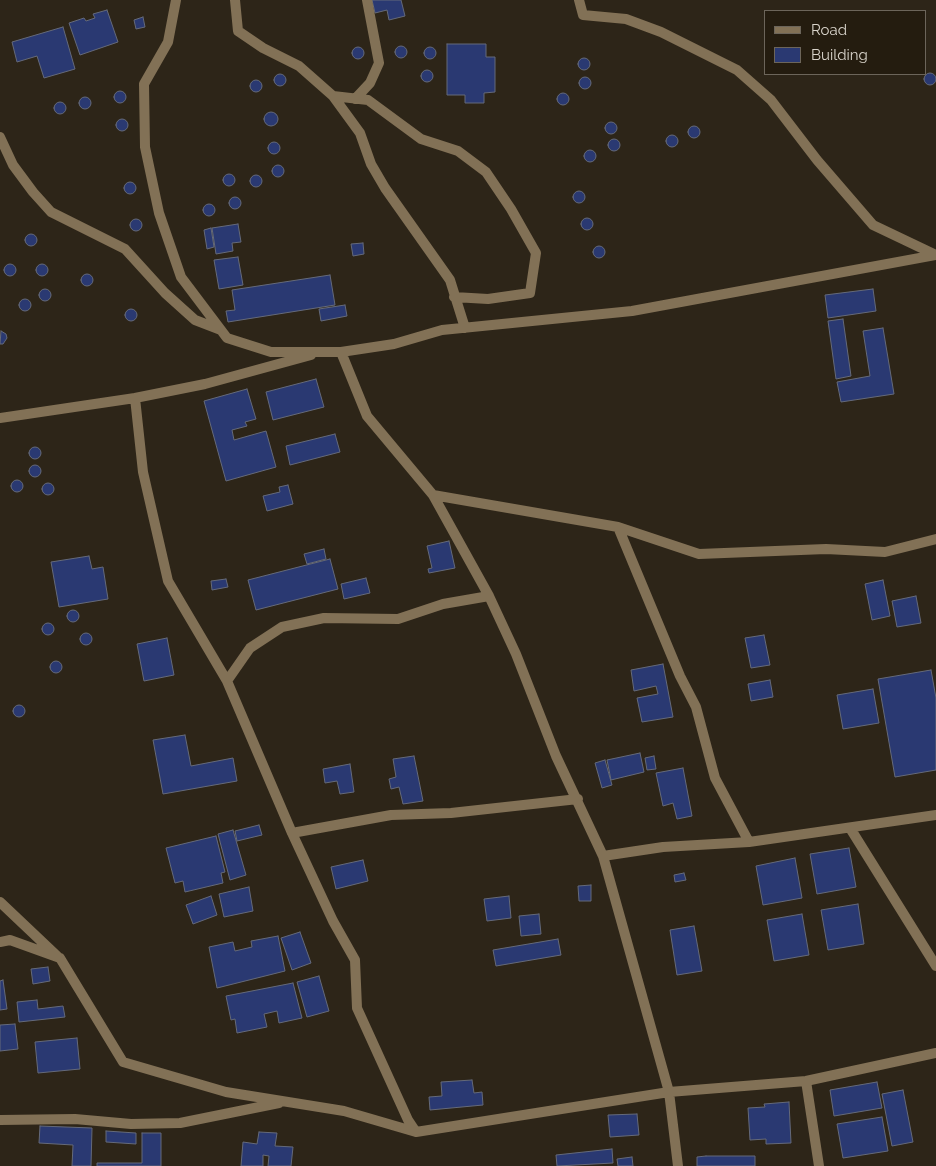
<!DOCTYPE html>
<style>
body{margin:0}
#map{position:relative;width:936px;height:1166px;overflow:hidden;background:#2d2518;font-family:Raleway,sans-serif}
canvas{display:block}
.legend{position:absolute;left:764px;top:10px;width:162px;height:65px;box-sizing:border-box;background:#241c0f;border:1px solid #6c655a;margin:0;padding:6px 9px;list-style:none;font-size:15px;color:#d8d3ca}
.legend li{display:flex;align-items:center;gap:10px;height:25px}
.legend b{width:25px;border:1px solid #6c655a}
</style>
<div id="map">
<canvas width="936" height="1166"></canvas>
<ul class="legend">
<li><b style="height:6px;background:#827156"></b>Road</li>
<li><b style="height:14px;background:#2a3972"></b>Building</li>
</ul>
</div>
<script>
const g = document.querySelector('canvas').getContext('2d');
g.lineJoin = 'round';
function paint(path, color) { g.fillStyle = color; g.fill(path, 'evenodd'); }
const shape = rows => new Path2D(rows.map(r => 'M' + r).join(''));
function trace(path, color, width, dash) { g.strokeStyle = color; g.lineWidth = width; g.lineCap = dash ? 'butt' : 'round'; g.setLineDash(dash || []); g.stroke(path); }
const building = shape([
 [372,0,401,0,405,16,389,20,387,10,375,13,372,0],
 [107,10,118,42,80,55,69,23,84,18,86,21,95,18,93,14,107,10],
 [143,17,145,27,136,29,134,20,143,17],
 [63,27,75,69,44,78,37,56,17,62,12,42,63,27],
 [447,44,486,44,486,57,495,57,495,92,484,93,484,103,465,103,465,95,447,95,447,44],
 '395 52a6 6 0 1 1 12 0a6 6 0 1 1-12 0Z',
 '352 53a6 6 0 1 1 12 0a6 6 0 1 1-12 0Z',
 '424 53a6 6 0 1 1 12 0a6 6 0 1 1-12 0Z',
 '578 64a6 6 0 1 1 12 0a6 6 0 1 1-12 0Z',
 '421 76a6 6 0 1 1 12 0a6 6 0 1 1-12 0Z',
 '924 79a6 6 0 1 1 12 0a6 6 0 1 1-12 0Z',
 '274 80a6 6 0 1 1 12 0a6 6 0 1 1-12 0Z',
 '579 83a6 6 0 1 1 12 0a6 6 0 1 1-12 0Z',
 '250 86a6 6 0 1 1 12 0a6 6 0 1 1-12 0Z',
 '114 97a6 6 0 1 1 12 0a6 6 0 1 1-12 0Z',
 '557 99a6 6 0 1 1 12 0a6 6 0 1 1-12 0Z',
 '79 103a6 6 0 1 1 12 0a6 6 0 1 1-12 0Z',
 '54 108a6 6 0 1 1 12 0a6 6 0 1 1-12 0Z',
 '264 119a7 7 0 1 1 14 0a7 7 0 1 1-14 0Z',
 '116 125a6 6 0 1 1 12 0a6 6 0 1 1-12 0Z',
 '605 128a6 6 0 1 1 12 0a6 6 0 1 1-12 0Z',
 '688 132a6 6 0 1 1 12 0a6 6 0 1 1-12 0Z',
 '666 141a6 6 0 1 1 12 0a6 6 0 1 1-12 0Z',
 '608 145a6 6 0 1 1 12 0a6 6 0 1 1-12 0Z',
 '268 148a6 6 0 1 1 12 0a6 6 0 1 1-12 0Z',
 '584 156a6 6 0 1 1 12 0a6 6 0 1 1-12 0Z',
 '272 171a6 6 0 1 1 12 0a6 6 0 1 1-12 0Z',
 '223 180a6 6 0 1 1 12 0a6 6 0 1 1-12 0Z',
 '250 181a6 6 0 1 1 12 0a6 6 0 1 1-12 0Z',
 '124 188a6 6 0 1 1 12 0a6 6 0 1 1-12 0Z',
 '573 197a6 6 0 1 1 12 0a6 6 0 1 1-12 0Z',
 '229 203a6 6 0 1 1 12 0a6 6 0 1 1-12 0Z',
 '203 210a6 6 0 1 1 12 0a6 6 0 1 1-12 0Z',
 '581 224a6 6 0 1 1 12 0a6 6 0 1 1-12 0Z',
 '130 225a6 6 0 1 1 12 0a6 6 0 1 1-12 0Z',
 [238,224,241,242,232,243,233,251,216,254,212,228,238,224],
 [211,228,214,247,207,249,204,230,211,228],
 '25 240a6 6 0 1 1 12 0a6 6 0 1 1-12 0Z',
 [363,243,364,254,353,256,351,244,363,243],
 '593 252a6 6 0 1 1 12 0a6 6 0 1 1-12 0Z',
 [238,257,243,285,219,289,214,260,238,257],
 '4 270a6 6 0 1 1 12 0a6 6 0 1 1-12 0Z',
 '36 270a6 6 0 1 1 12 0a6 6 0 1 1-12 0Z',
 '81 280a6 6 0 1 1 12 0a6 6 0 1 1-12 0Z',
 [330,275,335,305,228,322,226,311,235,310,232,290,330,275],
 '39 295a6 6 0 1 1 12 0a6 6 0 1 1-12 0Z',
 [873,289,876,311,828,318,825,295,873,289],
 '19 305a6 6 0 1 1 12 0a6 6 0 1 1-12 0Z',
 [345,305,347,316,321,321,319,309,345,305],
 '125 315a6 6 0 1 1 12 0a6 6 0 1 1-12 0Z',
 [843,319,851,376,836,379,828,321,843,319],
 [883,328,894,394,841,402,837,382,870,376,863,331,883,328],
 [1,331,6,334,7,338,3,344,0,344,1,331],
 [316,379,324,407,273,420,266,392,316,379],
 [247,389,256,419,245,422,247,426,232,430,234,440,266,431,276,467,226,481,204,401,247,389],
 [335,434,340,452,290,465,286,446,335,434],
 '29 453a6 6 0 1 1 12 0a6 6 0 1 1-12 0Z',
 '29 471a6 6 0 1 1 12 0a6 6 0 1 1-12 0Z',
 '11 486a6 6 0 1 1 12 0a6 6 0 1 1-12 0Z',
 '42 489a6 6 0 1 1 12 0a6 6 0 1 1-12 0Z',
 [288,485,293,504,267,511,263,496,280,492,279,487,288,485],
 [449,541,455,568,429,573,428,569,432,568,427,546,449,541],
 [324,549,326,559,307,564,304,554,324,549],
 [89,556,92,569,103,567,108,599,59,607,51,562,89,556],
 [330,559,338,589,256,610,248,580,330,559],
 [366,578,370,593,344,599,341,584,366,578],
 [226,579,228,587,212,590,211,581,226,579],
 [883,580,890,616,872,620,865,584,883,580],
 [916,596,921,623,897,627,892,601,916,596],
 '67 616a6 6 0 1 1 12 0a6 6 0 1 1-12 0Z',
 '42 629a6 6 0 1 1 12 0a6 6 0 1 1-12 0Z',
 '80 639a6 6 0 1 1 12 0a6 6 0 1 1-12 0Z',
 [764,635,770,665,751,668,745,638,764,635],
 [167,638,174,675,144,681,137,644,167,638],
 '50 667a6 6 0 1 1 12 0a6 6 0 1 1-12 0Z',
 [663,664,673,717,642,722,637,698,658,694,656,686,634,691,631,670,663,664],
 [931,670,936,698,936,770,895,777,878,679,931,670],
 [770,680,773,697,751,701,748,684,770,680],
 [873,689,879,723,843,729,837,695,873,689],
 '13 711a6 6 0 1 1 12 0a6 6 0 1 1-12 0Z',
 [185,735,191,766,233,758,237,781,163,794,153,740,185,735],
 [640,753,644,772,611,780,607,760,640,753],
 [414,756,423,801,403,804,399,787,391,789,389,779,396,777,393,759,414,756],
 [654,756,656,769,647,770,645,758,654,756],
 [605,760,612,785,602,788,595,763,605,760],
 [350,764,354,792,340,794,337,781,325,783,323,769,350,764],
 [683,768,692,816,677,819,673,803,663,806,656,773,683,768],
 [259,825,262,835,237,841,235,831,259,825],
 [233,830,246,875,230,880,218,834,233,830],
 [216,836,225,872,221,873,223,883,185,892,183,881,175,883,166,848,216,836],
 [849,848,856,887,817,894,810,854,849,848],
 [795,858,802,898,763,905,756,866,795,858],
 [363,860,368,881,336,889,331,867,363,860],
 [684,873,686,880,675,882,674,875,684,873],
 [591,885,591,901,579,901,578,886,591,885],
 [249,887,253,911,224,917,219,894,249,887],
 [211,896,217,915,193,924,186,905,211,896],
 [509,896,511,918,487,921,484,899,509,896],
 [858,904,864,944,828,950,821,910,858,904],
 [539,914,541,934,521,936,519,916,539,914],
 [802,914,809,955,774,961,767,920,802,914],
 [694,926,702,971,677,975,670,930,694,926],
 [300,932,311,963,292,970,281,938,300,932],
 [278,936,285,971,217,988,209,947,233,942,235,951,252,947,251,941,278,936],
 [558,939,561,955,496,966,493,950,558,939],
 [48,967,50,981,33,984,31,969,48,967],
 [319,976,329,1011,307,1017,297,982,319,976],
 [3,980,7,1009,0,1010,0,981,3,980],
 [293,983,302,1018,279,1023,277,1011,264,1014,267,1027,237,1033,235,1019,231,1020,226,996,293,983],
 [37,1000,38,1009,63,1006,65,1017,19,1022,17,1002,37,1000],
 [15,1024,18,1049,0,1051,0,1025,15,1024],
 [77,1038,80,1069,38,1073,35,1042,77,1038],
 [472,1080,474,1093,482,1092,483,1105,430,1110,429,1097,442,1096,441,1082,472,1080],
 [877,1082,882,1108,834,1116,830,1090,877,1082],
 [903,1090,913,1142,892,1146,882,1094,903,1090],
 [789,1102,791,1143,766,1144,766,1139,750,1140,748,1108,765,1107,764,1104,789,1102],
 [637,1114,639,1135,610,1137,608,1115,637,1114],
 [882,1117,888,1151,843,1158,837,1124,882,1117],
 [40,1126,92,1128,91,1166,72,1166,73,1145,39,1143,40,1126],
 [106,1131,136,1133,136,1144,106,1142,106,1131],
 [259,1132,277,1133,275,1146,293,1147,291,1166,268,1166,269,1156,263,1155,263,1166,241,1166,243,1142,257,1144,259,1132],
 [142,1133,161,1133,161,1166,97,1166,97,1163,142,1163,142,1133],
 [612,1149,613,1163,557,1166,556,1155,612,1149],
 [706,1156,755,1156,755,1166,697,1166,697,1157,706,1156],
 [632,1157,633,1166,618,1166,617,1159,632,1157]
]);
paint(building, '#2a3972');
trace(building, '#656a7a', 1);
trace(shape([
 [176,0,168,42,144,84,145,147,159,213,181,277,227,338,271,352,341,352,394,344,442,330,632,311,936,255],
 [235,0,238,31,263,48,299,66,333,96,360,133,371,164,385,188,450,280,465,328],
 [579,0,583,15,626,19,661,32,737,70,771,100,817,160,873,225,936,255],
 [333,96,368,100,421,139,458,151,486,172,511,209,536,253,530,293,488,299,454,297],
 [355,99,370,83,379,63,367,0],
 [0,137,13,165,33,192,51,212,125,249,165,293,195,320,221,330],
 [341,352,367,416,433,495],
 [135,398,205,384,311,355],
 [0,418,135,398,143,472,168,581,227,681,292,833,333,921,355,960,357,1008,408,1120,416,1132],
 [618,527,680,676,696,707,715,778,749,842],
 [489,596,516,654,556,756,603,856,669,1092,678,1166],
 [227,681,250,648,282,627,324,618,398,619,443,604,489,596,433,495,618,527,699,554,826,549,885,552,936,539],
 [850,828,936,966],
 [292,833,391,815,451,813,578,799],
 [603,856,663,847,749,842,936,815],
 [0,902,57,956],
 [0,942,10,940,60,958,123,1062,226,1092,344,1111,416,1132,669,1092,806,1081,936,1053],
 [806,1081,819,1166],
 [0,1120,75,1119,131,1124,180,1123,279,1103]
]), '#827156', 10);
</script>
